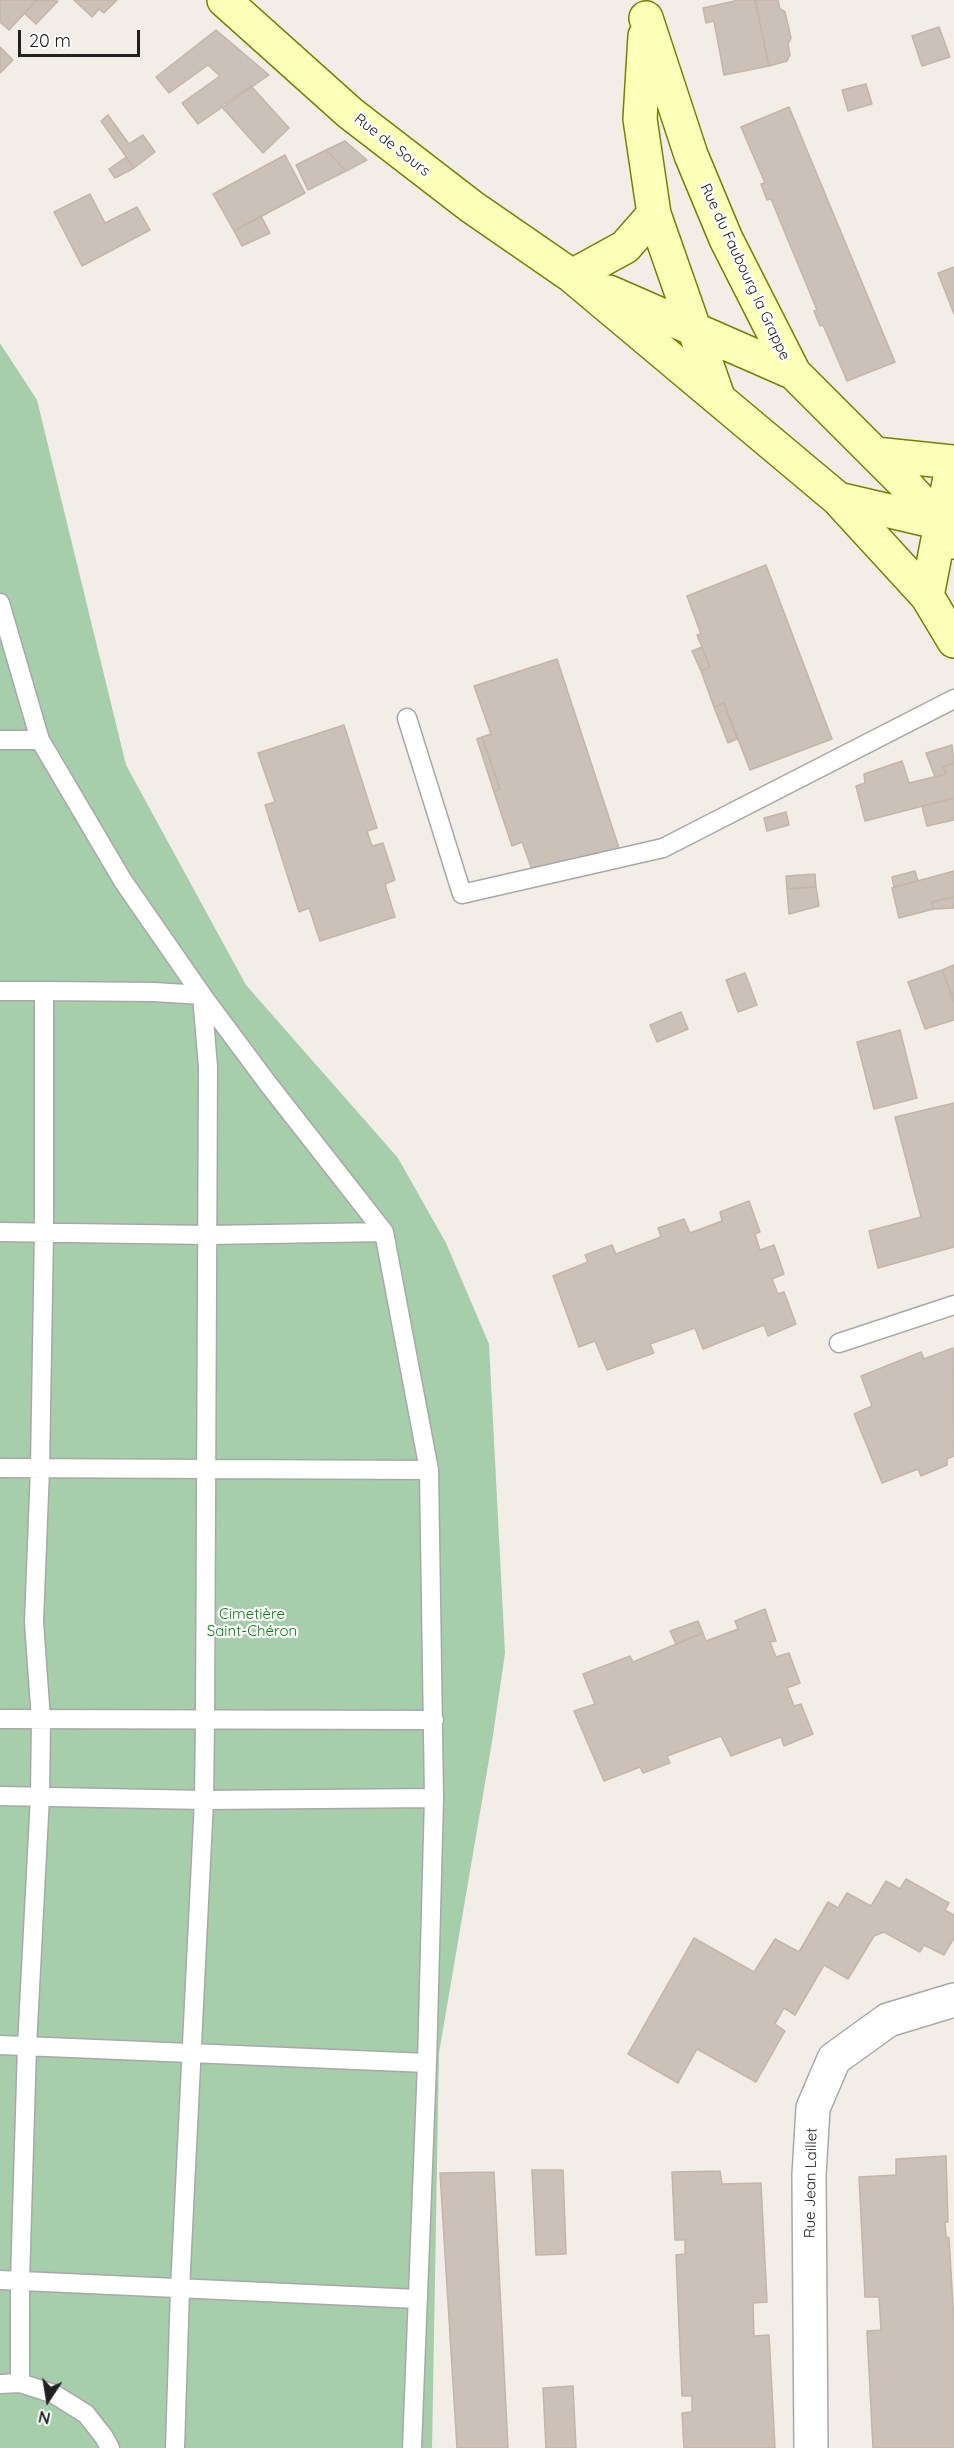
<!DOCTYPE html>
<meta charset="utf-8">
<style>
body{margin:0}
#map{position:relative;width:954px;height:2448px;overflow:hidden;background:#f2eee7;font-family:Quicksand,sans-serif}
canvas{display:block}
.north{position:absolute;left:18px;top:2370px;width:60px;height:60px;-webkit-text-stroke:4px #fff;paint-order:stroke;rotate:192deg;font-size:16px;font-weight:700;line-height:24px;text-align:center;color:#212121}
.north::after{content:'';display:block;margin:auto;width:21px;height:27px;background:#212121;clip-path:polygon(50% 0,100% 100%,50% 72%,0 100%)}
.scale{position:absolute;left:18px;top:30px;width:122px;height:27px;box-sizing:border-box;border:3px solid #212121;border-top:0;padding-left:8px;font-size:18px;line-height:21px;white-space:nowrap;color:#212121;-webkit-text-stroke:4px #fff;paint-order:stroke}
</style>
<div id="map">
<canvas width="954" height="2448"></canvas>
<div class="north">N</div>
<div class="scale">20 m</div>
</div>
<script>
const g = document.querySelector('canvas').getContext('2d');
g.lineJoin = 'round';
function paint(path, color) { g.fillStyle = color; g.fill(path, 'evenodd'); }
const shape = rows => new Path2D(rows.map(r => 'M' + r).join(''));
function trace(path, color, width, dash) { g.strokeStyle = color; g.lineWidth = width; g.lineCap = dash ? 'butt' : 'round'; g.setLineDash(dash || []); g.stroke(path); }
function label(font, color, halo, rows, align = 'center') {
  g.font = font + ' Quicksand,sans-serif'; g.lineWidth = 4.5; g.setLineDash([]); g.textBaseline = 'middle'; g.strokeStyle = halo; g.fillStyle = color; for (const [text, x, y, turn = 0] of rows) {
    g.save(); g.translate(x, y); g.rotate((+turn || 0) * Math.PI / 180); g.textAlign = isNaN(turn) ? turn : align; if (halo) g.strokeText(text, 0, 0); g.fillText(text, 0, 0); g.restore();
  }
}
paint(shape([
 [0,343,37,400,126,765,246,985,398,1158,446,1243,489,1344,505,1653,492,1742,439,2053,432,2448,0,2448]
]), '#a6ceab');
const building = shape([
 [0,0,37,0,9,30,0,22,0,0],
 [37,0,58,1,36,24,24,13,37,0],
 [74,0,117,0,104,13,99,9,92,17,74,0],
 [739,0,755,0,769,66,724,75,714,21,706,23,703,8,739,0],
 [755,0,778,0,780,9,785,12,791,38,788,44,790,55,787,61,769,66,755,0],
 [939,27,950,57,922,66,912,36,939,27],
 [216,30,269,75,198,124,182,103,220,76,208,65,169,93,156,77,216,30],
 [0,47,13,60,0,73,0,47],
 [866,84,872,104,848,111,842,90,866,84],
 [251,86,289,128,263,153,221,106,251,86],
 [789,107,895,362,847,381,823,325,820,326,814,311,817,310,771,199,767,200,761,184,765,183,741,127,789,107],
 [108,115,129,144,143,135,155,152,134,168,101,121,108,115],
 [345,141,367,160,346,171,326,150,345,141],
 [326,150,346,171,308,190,296,165,326,150],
 [285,155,305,193,234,231,213,194,285,155],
 [126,157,134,168,115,178,109,169,126,157],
 [90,194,105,223,137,207,150,230,82,266,54,212,90,194],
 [261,216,270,233,242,246,234,231,261,216],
 [954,267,954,314,938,273,954,267],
 [766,565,832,739,750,770,724,703,714,707,701,671,710,667,697,635,701,634,687,596,766,565],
 [702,647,710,667,701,671,692,651,702,647],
 [557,659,619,848,534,875,522,842,512,846,494,792,500,789,482,737,491,734,474,686,557,659],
 [724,703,737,739,728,743,714,707,724,703],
 [344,725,377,828,367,831,372,846,383,843,395,880,385,884,395,917,320,941,309,908,299,912,265,805,275,802,258,753,344,725],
 [482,737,500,789,494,792,477,739,482,737],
 [952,745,954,763,943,767,946,774,935,777,926,753,952,745],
 [902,761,909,783,946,774,943,767,954,763,954,798,865,821,856,786,865,783,864,774,902,761],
 [954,798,954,820,927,826,922,806,954,798],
 [786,812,789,825,767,831,764,818,786,812],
 [915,871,918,881,894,887,892,877,915,871],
 [954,871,954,897,932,902,934,909,899,918,892,888,954,871],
 [815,874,816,887,787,889,786,876,815,874],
 [816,887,819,906,789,914,787,889,816,887],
 [954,897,954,908,934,909,932,902,954,897],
 [954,965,954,1002,942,970,954,965],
 [942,970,954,1002,954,1020,925,1029,908,982,942,970],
 [745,973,757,1005,738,1012,726,980,745,973],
 [681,1012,688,1029,657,1042,650,1025,681,1012],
 [900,1030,917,1098,874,1109,857,1042,900,1030],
 [954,1103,954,1247,878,1268,869,1231,921,1217,895,1117,954,1103],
 [749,1201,760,1232,755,1234,760,1250,774,1245,784,1274,772,1279,778,1294,784,1292,796,1324,768,1336,764,1325,703,1349,695,1328,650,1344,654,1353,607,1370,595,1341,579,1347,553,1276,588,1262,585,1255,612,1245,616,1254,661,1237,658,1228,684,1219,690,1233,722,1221,720,1212,749,1201],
 [953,1348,954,1456,947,1459,947,1465,921,1476,918,1469,882,1483,854,1414,872,1406,861,1376,921,1352,924,1359,953,1348],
 [765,1609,776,1641,770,1642,776,1657,789,1653,800,1683,787,1688,794,1706,801,1704,813,1734,784,1746,781,1737,731,1756,721,1736,667,1756,670,1763,643,1773,640,1767,604,1781,574,1711,595,1704,583,1674,630,1656,633,1662,703,1633,706,1641,738,1629,735,1621,765,1609],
 [698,1621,703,1633,676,1644,670,1631,698,1621],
 [906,1879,949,1903,945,1910,954,1915,954,1938,944,1955,924,1945,920,1952,884,1932,874,1936,848,1979,824,1965,795,2015,784,2008,775,2024,785,2031,756,2082,697,2049,678,2083,628,2054,694,1938,754,1972,775,1939,799,1952,828,1902,838,1908,847,1893,871,1906,886,1881,900,1889,906,1879],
 [946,2156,948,2222,945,2222,946,2236,949,2238,954,2322,954,2448,873,2448,867,2331,881,2330,879,2297,865,2297,859,2177,896,2175,896,2159,946,2156],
 [532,2170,563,2170,566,2254,536,2255,532,2170],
 [720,2171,722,2184,761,2183,767,2302,753,2303,754,2336,769,2335,775,2448,684,2448,682,2413,692,2412,692,2396,682,2396,676,2255,685,2254,685,2240,675,2240,672,2172,720,2171],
 [494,2172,508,2448,457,2448,440,2173,494,2172],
 [573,2386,576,2448,546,2448,543,2388,573,2386]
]);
paint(building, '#cbc1b9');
trace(building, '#c6b5a7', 1.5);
const lane = shape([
 [0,603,40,740,123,881,202,995,269,1085,384,1232,429,1470,434,1798,427,2063,412,2448],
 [407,718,462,894,663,848,954,699],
 [0,740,40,740],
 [0,991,44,991,44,1231,40,1468,34,1622,41,1720,40,1796,27,2046,20,2281,20,2383],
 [44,991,154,992,202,995,208,1067,205,1721,204,1800,180,2289,175,2448],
 [0,1232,209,1235,384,1232],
 [839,1343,954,1305],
 [0,1468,429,1470],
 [0,1719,434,1720],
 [0,1796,204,1800,434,1798],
 [0,2045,427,2063],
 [0,2280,418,2299],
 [0,2384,20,2383,54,2394,86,2414,104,2437,110,2448]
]);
const street = shape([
 [811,2448,809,2175,813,2108,834,2059,888,2020,954,2000]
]);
const secondary = shape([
 [224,0,350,113,472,207,572,276,838,499,927,596,954,641],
 [646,18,691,155,726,239,794,373,905,484,941,523,954,542],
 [645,36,640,119,654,214,718,397],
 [572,276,625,247,654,214],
 [609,292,794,373],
 [875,454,954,462],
 [838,499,941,523,944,522],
 [927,596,953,462]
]);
trace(lane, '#a8a8a8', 21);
trace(street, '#a8a8a8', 36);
trace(secondary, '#738000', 36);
trace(lane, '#fff', 18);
trace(street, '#fff', 33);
trace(secondary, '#fcffb8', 33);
label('15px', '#212121', '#fff', [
 ["Rue de Sours",392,145,38],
 ["Rue du Faubourg la Grappe",745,272,65],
 ["Rue Jean Laillet",811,2183,-89]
]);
label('15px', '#01880b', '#fff', [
 ["Cimetière",252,1614],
 ["Saint-Chéron",252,1631]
]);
</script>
